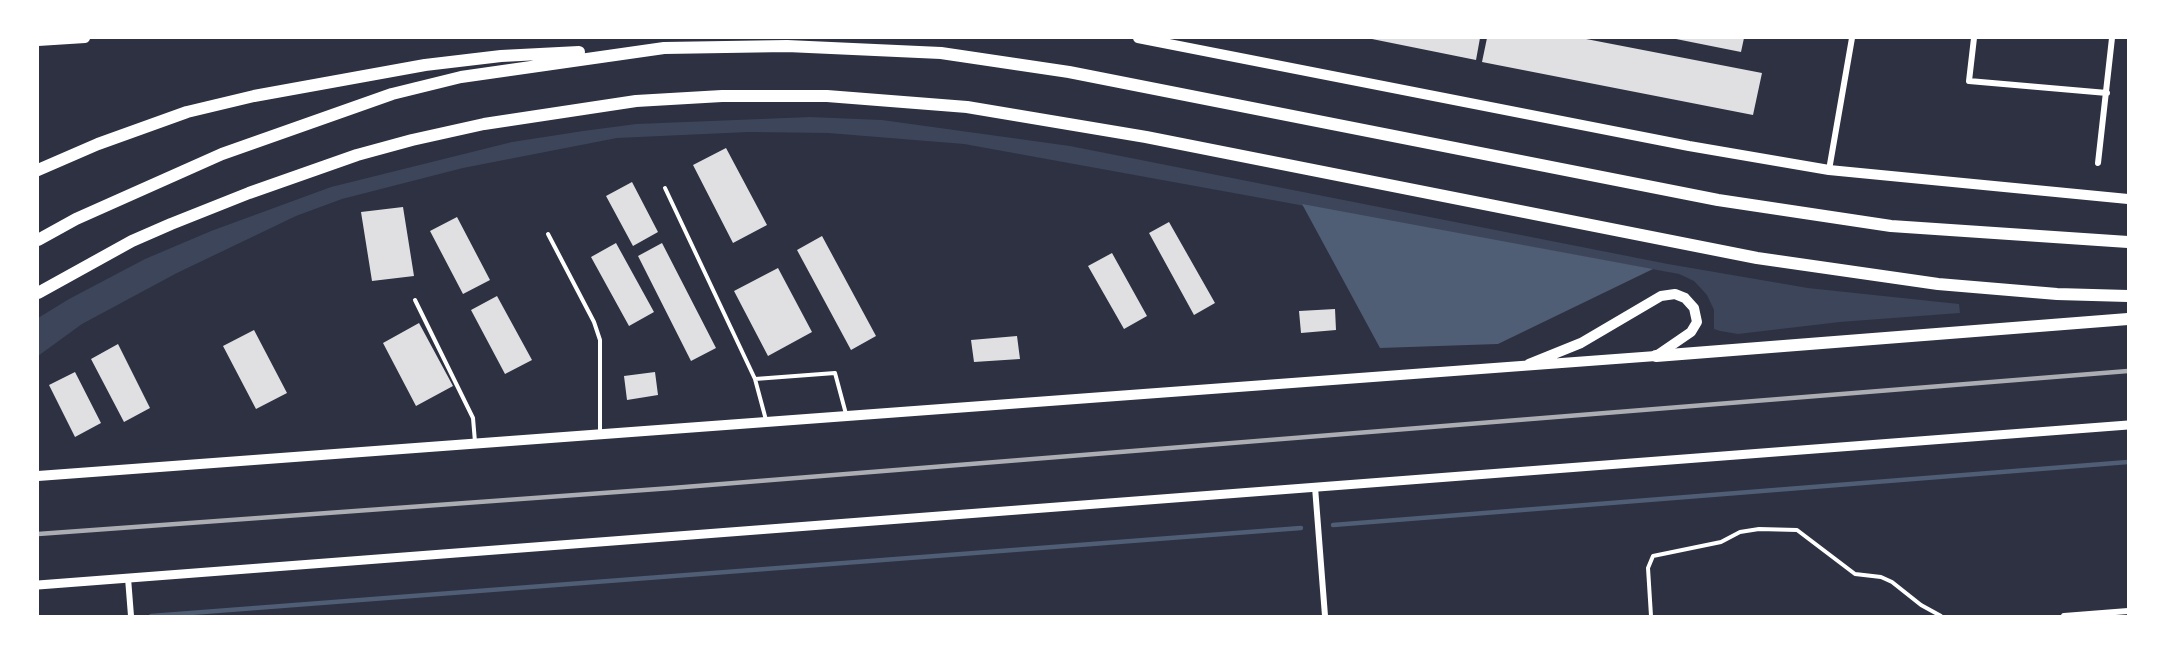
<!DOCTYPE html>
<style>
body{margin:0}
#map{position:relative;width:2166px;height:654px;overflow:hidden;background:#2d3142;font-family:Montserrat,sans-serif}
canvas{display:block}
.frame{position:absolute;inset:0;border:39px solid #fff;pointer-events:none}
</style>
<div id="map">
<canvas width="2166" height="654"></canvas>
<div class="frame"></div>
</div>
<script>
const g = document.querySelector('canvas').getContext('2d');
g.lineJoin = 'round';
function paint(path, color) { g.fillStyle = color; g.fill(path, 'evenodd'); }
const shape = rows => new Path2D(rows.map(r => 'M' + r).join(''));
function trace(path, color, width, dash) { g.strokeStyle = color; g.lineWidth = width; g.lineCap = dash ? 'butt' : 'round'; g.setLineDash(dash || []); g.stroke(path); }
paint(shape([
 [810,117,882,120,1070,146,1668,264,1808,288,1959,304,1960,313,1840,322,1738,334,1720,331,1714,329,1714,310,1707,295,1694,281,1679,274,964,144,828,133,749,132,617,138,463,168,342,199,296,216,177,273,82,324,38,356,38,318,69,299,145,259,211,231,331,187,512,142,583,131,636,124]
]), '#3c4559');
paint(shape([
 [1302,204,1653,269,1498,344,1380,348]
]), '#4f5d75');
trace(shape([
 [1333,525,2128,462],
 [151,616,1301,528]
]), '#4f5d75', 4.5);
paint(shape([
 [1367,38,1480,38,1476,60],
 [1487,38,1581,38,1762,73,1753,115,1482,62],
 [1671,38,1744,38,1741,52],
 [726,148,767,225,733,243,693,165],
 [632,182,658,232,633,246,606,196],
 [403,207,414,276,372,281,361,212],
 [457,217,490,280,463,294,430,231],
 [1169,222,1215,303,1194,315,1149,233],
 [822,236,876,336,851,350,797,250],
 [616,243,654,312,629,326,591,257],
 [662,243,716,348,691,361,638,256],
 [1112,253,1147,316,1124,329,1088,266],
 [778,268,812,332,768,356,734,291],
 [497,296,532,360,505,374,471,310],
 [1335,309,1336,330,1301,333,1299,311],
 [419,323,453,386,416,406,383,343],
 [254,330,287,393,256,409,223,346],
 [1017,336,1020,359,974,362,971,340],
 [118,344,150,408,124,422,91,359],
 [75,372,101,423,75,437,49,385],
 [655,372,658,395,627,400,624,376]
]), '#e0e0e3');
trace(shape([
 [665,188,755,379,766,420],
 [548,234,594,322,600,340,600,432],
 [415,300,473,418,475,442],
 [755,379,835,373,846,414],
 [1651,616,1648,568,1653,556,1721,542,1740,532,1759,529,1797,530,1855,574,1881,577,1892,582,1921,605,1941,616]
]), '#fff', 4);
trace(shape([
 [1974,38,1969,81,2107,93],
 [2098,163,2112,38],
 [1829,170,1852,38],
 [1315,487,1325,616],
 [128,578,131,616],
 [2064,616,2128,611]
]), '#fff', 6);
trace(shape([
 [38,585,2128,425]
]), '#fff', 9);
trace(shape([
 [1138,38,1689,146,1829,170,2128,199],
 [38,41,85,38],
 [38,476,1656,356,1691,332,1697,322,1694,308,1685,298,1675,294,1661,296,1581,343,1529,364]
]), '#fff', 10);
trace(shape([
 [38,170,98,144,187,112,254,96,425,65,501,56,579,52],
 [38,240,76,219,222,154,392,94,461,77,664,48,787,46,941,53,1069,72,1718,200,1891,226,2128,242],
 [38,293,132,241,171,224,249,193,357,155,412,140,484,124,636,101,722,96,827,96,967,107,1146,137,1757,258,1938,284,2057,294,2128,296],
 [1656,356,2128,319]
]), '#fff', 12);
trace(shape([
 [38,534,672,488,2128,371]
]), '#abadb3', 4.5);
</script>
